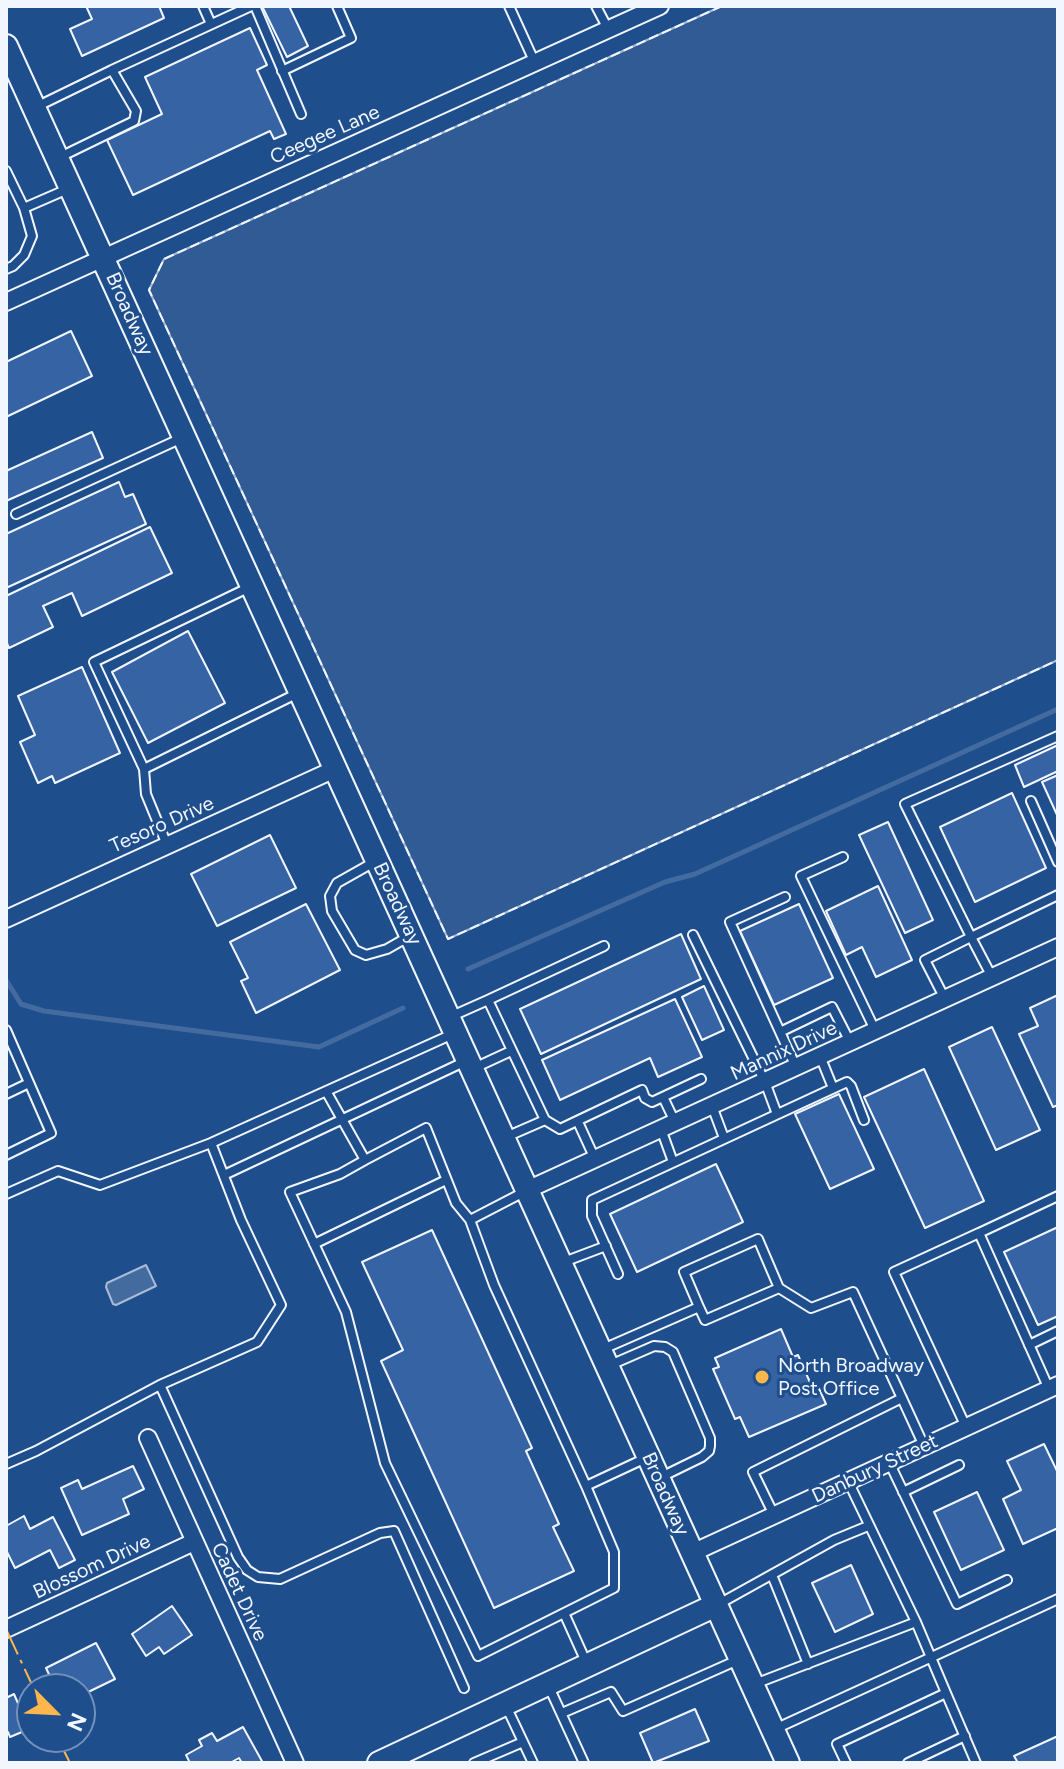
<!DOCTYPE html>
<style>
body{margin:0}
#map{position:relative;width:1064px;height:1769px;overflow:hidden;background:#1f4e8c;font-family:Figtree,sans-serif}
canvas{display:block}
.frame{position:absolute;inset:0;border:8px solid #f2f6ff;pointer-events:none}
.north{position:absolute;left:16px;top:1673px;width:80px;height:80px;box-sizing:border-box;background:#1f4e8c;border:2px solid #7391ba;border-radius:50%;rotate:114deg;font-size:22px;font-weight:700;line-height:32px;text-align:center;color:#f2f6ff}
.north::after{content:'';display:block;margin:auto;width:28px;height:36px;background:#ffb74d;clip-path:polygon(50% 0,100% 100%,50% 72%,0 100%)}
</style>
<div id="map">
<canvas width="1064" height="1769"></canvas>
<div class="frame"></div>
<div class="north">N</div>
</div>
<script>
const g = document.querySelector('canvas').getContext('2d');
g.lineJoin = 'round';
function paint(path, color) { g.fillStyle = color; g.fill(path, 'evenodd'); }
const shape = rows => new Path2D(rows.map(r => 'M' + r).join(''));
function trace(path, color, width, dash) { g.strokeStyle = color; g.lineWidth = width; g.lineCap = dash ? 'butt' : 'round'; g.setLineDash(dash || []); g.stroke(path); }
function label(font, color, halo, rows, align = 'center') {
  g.font = font + ' Figtree,sans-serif'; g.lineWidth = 6; g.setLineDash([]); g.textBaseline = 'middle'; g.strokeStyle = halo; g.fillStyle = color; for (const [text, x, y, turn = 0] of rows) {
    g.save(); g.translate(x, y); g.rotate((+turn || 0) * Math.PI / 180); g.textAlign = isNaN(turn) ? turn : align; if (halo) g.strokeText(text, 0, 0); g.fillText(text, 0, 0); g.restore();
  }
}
const built = shape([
 [722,6,1058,6,1058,660,448,939,149,290,164,259,722,6]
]);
paint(built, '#305b95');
trace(built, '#a8bbd7', 2);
const water = shape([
 [146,1265,156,1286,116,1305,113,1304,106,1287,107,1283,146,1265]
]);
paint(water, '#446ba0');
trace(water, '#a8bbd7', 2);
trace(shape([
 [468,969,665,882,695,874,1058,709],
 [6,980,21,1004,44,1011,319,1047,403,1008]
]), '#446ba0', 5);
const building = shape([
 [86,6,159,6,164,18,82,56,70,29,92,19,86,6],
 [262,6,289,6,308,46,287,57,262,6],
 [250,28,267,65,257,70,286,134,274,139,270,131,133,195,107,140,162,114,145,77,250,28],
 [71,331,92,376,6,417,6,362,71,331],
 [92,432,103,458,6,501,6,471,92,432],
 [119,482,125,497,133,494,146,524,6,588,6,534,119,482],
 [150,527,172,573,82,616,72,593,43,606,53,627,9,648,6,641,6,596,150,527],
 [188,631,225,703,148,743,112,672,188,631],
 [82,667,120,753,55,783,52,776,38,783,20,742,35,735,18,696,82,667],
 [1058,745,1058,771,1024,787,1015,765,1058,745],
 [1058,775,1058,817,1042,782,1058,775],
 [1012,793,1046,868,975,902,940,827,1012,793],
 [888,822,933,920,905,933,859,835,888,822],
 [270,835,296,888,217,926,191,874,270,835],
 [878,886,912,960,876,977,862,947,846,955,826,911,878,886],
 [306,904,340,970,256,1013,241,981,248,978,230,942,306,904],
 [799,904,833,978,774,1005,740,931,799,904],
 [681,934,701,979,541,1054,520,1009,681,934],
 [704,986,724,1030,702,1040,682,997,704,986],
 [1058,995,1058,1105,1053,1107,1019,1034,1038,1026,1030,1008,1058,995],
 [675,999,702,1057,658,1077,650,1058,560,1100,542,1060,675,999],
 [992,1027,1040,1130,996,1150,949,1047,992,1027],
 [924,1069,984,1201,925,1228,864,1097,924,1069],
 [839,1094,874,1169,830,1189,795,1114,839,1094],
 [716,1164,743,1222,637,1272,610,1214,716,1164],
 [1058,1227,1058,1316,1038,1325,1004,1252,1058,1227],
 [432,1230,532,1448,526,1451,559,1524,553,1527,574,1571,494,1608,381,1361,403,1350,362,1262,432,1230],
 [781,1329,793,1357,798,1355,812,1387,817,1384,826,1404,749,1437,740,1417,735,1419,713,1369,719,1367,715,1358,781,1329],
 [1044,1444,1058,1473,1058,1528,1023,1544,1003,1499,1021,1490,1007,1461,1044,1444],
 [133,1466,144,1489,123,1499,129,1514,82,1535,61,1488,78,1480,82,1489,133,1466],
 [977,1492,1004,1550,961,1570,934,1512,977,1492],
 [24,1516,30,1529,53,1517,75,1560,59,1568,50,1550,15,1568,6,1550,6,1526,24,1516],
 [851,1565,873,1614,835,1632,812,1583,851,1565],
 [172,1606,192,1635,164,1654,159,1647,146,1656,132,1634,172,1606],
 [96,1643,115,1679,80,1696,80,1689,75,1685,68,1689,56,1689,46,1668,96,1643],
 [14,1694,29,1729,10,1737,8,1732,6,1733,6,1698,14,1694],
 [695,1709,709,1741,653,1763,640,1733,695,1709],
 [243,1727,263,1763,242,1763,239,1758,230,1763,190,1763,186,1755,202,1746,199,1740,212,1733,217,1741,243,1727],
 [1058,1736,1058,1763,1018,1763,1014,1756,1058,1736]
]);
paint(building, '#3563a3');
trace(building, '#f2f6ff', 2);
const lane = shape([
 [203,6,211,24],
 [255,6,301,114],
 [509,6,535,63],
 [596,6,608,29],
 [112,70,251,6],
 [282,71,351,38,337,6],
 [36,107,112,70,136,111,134,121,58,158],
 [6,171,24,208],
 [6,269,13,266,24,255,32,236,24,208,70,188],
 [16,514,184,437],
 [252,586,94,662,144,769,300,692],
 [144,769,146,794,167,845],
 [1031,801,1058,862],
 [843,857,801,876,875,1030],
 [376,861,337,883,330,896,332,911,355,950,366,955,387,949,408,937],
 [785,897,730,922,796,1067],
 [693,935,765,1082,777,1114],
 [604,946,488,1000,545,1120,560,1129,642,1090,645,1098,652,1102,701,1079],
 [992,977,971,937,1058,895],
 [945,999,925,960,971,937,905,804,1058,736],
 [452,1016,488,1000],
 [6,1030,51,1133,6,1155],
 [780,1032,832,1007,850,1042],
 [820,1056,833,1088],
 [472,1069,511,1051],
 [326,1091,365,1160,426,1128,456,1203,470,1220,526,1191],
 [6,1094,29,1083],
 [663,1097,675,1122],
 [712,1106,724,1138],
 [578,1122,595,1159],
 [661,1129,673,1162],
 [506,1137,545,1120],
 [365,1160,340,1174,290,1192,346,1312,385,1463,478,1656,564,1613],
 [224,1175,466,1061],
 [6,1194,58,1171,100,1185,211,1143,455,1033],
 [470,1220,494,1285,586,1486,648,1457],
 [314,1244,446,1180],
 [561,1263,606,1246],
 [618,1274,592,1216,592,1200,847,1082,851,1086,864,1120],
 [699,1307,684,1272,758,1239,779,1288,811,1308,853,1292,924,1446],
 [1029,1345,1058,1331],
 [603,1349,699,1307,705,1320,779,1288],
 [608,1366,654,1346,665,1347,673,1352,710,1438,710,1446,709,1451,702,1457,659,1478],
 [160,1385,238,1557,247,1570,258,1577,280,1579,380,1533,394,1531,464,1688],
 [1049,1389,979,1233,1058,1196],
 [966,1427,894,1272,979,1233],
 [889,1462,957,1604,1007,1580],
 [6,1464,36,1451,160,1385,257,1342,281,1305,241,1220,211,1143],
 [848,1481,916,1622,946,1693],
 [586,1486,614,1552,614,1588,564,1613,587,1664],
 [903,1492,959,1465],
 [774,1515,753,1472,902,1398],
 [772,1575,808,1664],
 [717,1605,834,1540,868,1526],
 [752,1685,916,1622],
 [549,1687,584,1763],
 [506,1706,533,1763],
 [562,1713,611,1692,623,1711,740,1659],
 [775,1729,1058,1599],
 [474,1763,523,1742],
 [846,1763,837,1744,946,1693,976,1763],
 [908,1763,965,1736]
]);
const street = shape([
 [6,302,660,6],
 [6,919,335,769],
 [527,1190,1058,947],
 [148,1438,295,1763],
 [692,1553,1058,1385],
 [6,1629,194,1542]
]);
const secondary = shape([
 [6,46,788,1763],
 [379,1763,716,1605]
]);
trace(lane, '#f2f6ff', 12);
trace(street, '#f2f6ff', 20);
trace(secondary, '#f2f6ff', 26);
trace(lane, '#1f4e8c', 8);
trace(street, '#1f4e8c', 16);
trace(secondary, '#1f4e8c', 22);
trace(shape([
 [722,6,164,259,149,290,448,939,1058,660]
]), '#f2f6ff', 2, [10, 4]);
trace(shape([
 [6,1629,34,1689],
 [57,1737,70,1763]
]), '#ffb74d', 2, [28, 6, 4, 6]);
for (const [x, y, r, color] of [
 [762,1377,8,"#ffb74d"]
]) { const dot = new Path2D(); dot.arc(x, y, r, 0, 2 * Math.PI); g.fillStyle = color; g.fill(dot); trace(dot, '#1f4e8c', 3); }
label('20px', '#f2f6ff', '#1f4e8c', [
 ["Ceegee Lane",325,135,-24],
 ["Broadway",129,314,66],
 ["Tesoro Drive",162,825,-24],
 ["Broadway",397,904,65],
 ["Mannix Drive",784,1051,-25],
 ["Danbury Street",875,1469,-25],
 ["Broadway",665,1494,66],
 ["Blossom Drive",92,1567,-25],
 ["Cadet Drive",239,1592,65]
]);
label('20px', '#f2f6ff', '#1f4e8c', [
 ["North Broadway",778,1366],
 ["Post Office",778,1389]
], 'left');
</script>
